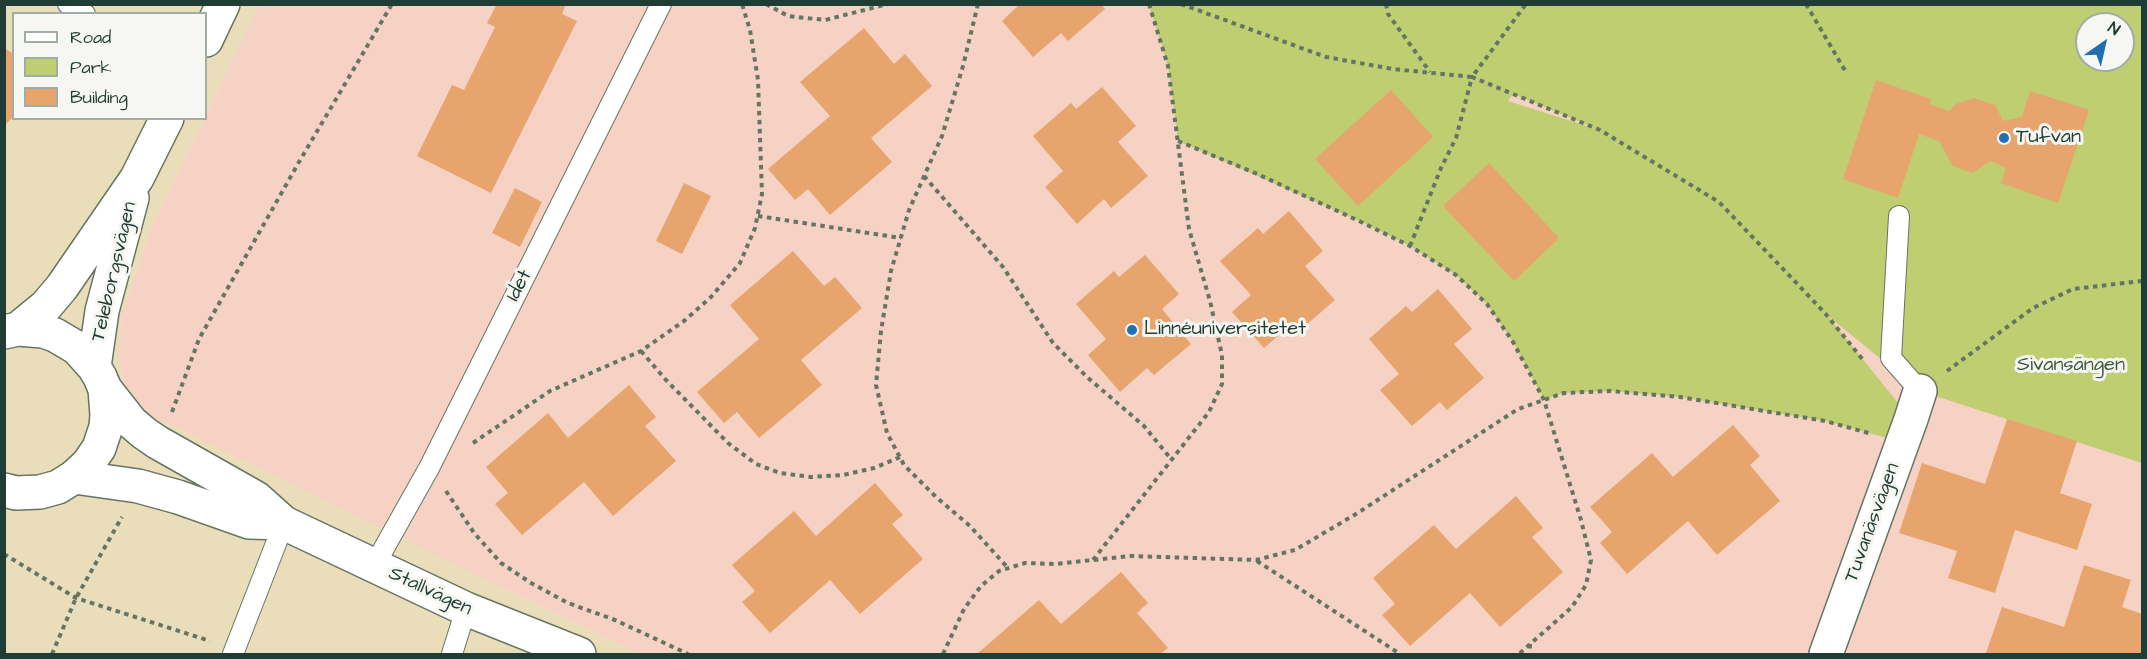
<!DOCTYPE html>
<meta charset="utf-8">
<style>
body{margin:0}
#map{position:relative;width:2147px;height:659px;overflow:hidden;background:#eadeba;font-family:"Architects Daughter",sans-serif}
canvas{display:block}
.frame{position:absolute;inset:0;border:6px solid #1f3d34;pointer-events:none}
.legend{position:absolute;left:12px;top:12px;width:195px;height:108px;box-sizing:border-box;background:#f6f6f2;border:2px solid #a0aca6;margin:0;padding:8px 10px;list-style:none;font-size:18px;color:#1f3d34}
.legend li{display:flex;align-items:center;gap:12px;height:30px}
.legend b{width:30px;border:2px solid #a0aca6}
.north{position:absolute;left:2075px;top:12px;width:60px;height:60px;box-sizing:border-box;background:#f6f6f2;border:2px solid #a0aca6;border-radius:50%;rotate:34deg;font-size:16px;font-weight:700;line-height:24px;text-align:center;color:#1f3d34}
.north::after{content:'';display:block;margin:auto;width:21px;height:27px;background:#1f6fb2;clip-path:polygon(50% 0,100% 100%,50% 72%,0 100%)}
</style>
<div id="map">
<canvas width="2147" height="659"></canvas>
<div class="frame"></div>
<ul class="legend">
<li><b style="height:8px;background:#fff"></b>Road</li>
<li><b style="height:16px;background:#bece70"></b>Park</li>
<li><b style="height:16px;background:#e7a46d"></b>Building</li>
</ul>
<div class="north">N</div>
</div>
<script>
const g = document.querySelector('canvas').getContext('2d');
g.lineJoin = 'round';
function paint(path, color) { g.fillStyle = color; g.fill(path, 'evenodd'); }
const shape = rows => new Path2D(rows.map(r => 'M' + r).join(''));
function trace(path, color, width, dash) { g.strokeStyle = color; g.lineWidth = width; g.lineCap = dash ? 'butt' : 'round'; g.setLineDash(dash || []); g.stroke(path); }
function label(font, color, halo, rows, align = 'center') {
  g.font = font + ' "Architects Daughter",sans-serif'; g.lineWidth = 6; g.setLineDash([]); g.textBaseline = 'middle'; g.strokeStyle = halo; g.fillStyle = color; for (const [text, x, y, turn = 0] of rows) {
    g.save(); g.translate(x, y); g.rotate((+turn || 0) * Math.PI / 180); g.textAlign = isNaN(turn) ? turn : align; if (halo) g.strokeText(text, 0, 0); g.fillText(text, 0, 0); g.restore();
  }
}
paint(shape([
 [260,5,2142,5,2142,654,639,654,150,415,124,384,117,352,124,308,154,222],
 [2087,24,2123,24,2123,60,2087,60]
]), '#f6d2c5');
paint(shape([
 [1149,5,2142,5,2142,463,1920,391,1827,315,1911,419,1902,442,1825,421,1680,397,1610,391,1564,393,1544,400,1513,342,1487,304,1456,275,1410,246,1357,220,1178,141,1168,66],
 [2087,24,2123,24,2123,60,2087,60],
 [1513,94,1590,126,1590,127,1508,101]
]), '#bece70');
paint(shape([
 [497,4,566,4,562,14,577,21,491,193,417,156,452,85,464,90,495,27,487,23],
 [1020,4,1101,4,1105,9,1068,41,1061,33,1033,57,1002,21],
 [864,28,894,64,905,54,932,86,871,138,892,162,830,215,808,189,795,200,768,169,830,116,800,82],
 [4,48,14,54,14,116,4,126],
 [1876,80,1931,99,1929,104,1949,111,1956,104,1974,98,1995,105,2003,121,2022,117,2030,91,2089,110,2058,203,2001,183,2006,168,1991,161,1972,173,1953,166,1939,141,1919,134,1898,198,1843,179],
 [1102,87,1136,126,1118,142,1148,176,1111,208,1104,199,1077,224,1045,187,1063,171,1033,136,1071,103,1076,109],
 [1391,90,1433,137,1358,206,1315,159],
 [1489,163,1559,238,1514,281,1443,206],
 [684,183,711,196,682,254,656,241],
 [515,188,542,202,520,247,492,233],
 [1289,211,1323,251,1305,266,1335,300,1298,332,1292,324,1264,348,1232,312,1251,295,1220,261,1258,228,1263,234],
 [793,251,824,286,835,277,862,308,801,360,822,385,759,438,737,412,724,423,697,392,759,339,730,305],
 [1145,255,1179,294,1162,309,1191,344,1154,375,1147,368,1120,392,1088,355,1106,339,1076,304,1114,271,1119,277],
 [1438,289,1472,329,1454,344,1484,378,1447,410,1440,402,1412,426,1380,390,1399,374,1369,339,1406,306,1412,312],
 [629,385,656,417,645,426,676,461,613,516,584,482,522,535,495,504,508,493,486,467,548,413,568,438],
 [2007,419,2077,441,2060,493,2092,504,2077,550,2015,530,1995,593,1948,578,1957,551,1899,533,1922,463,1985,484],
 [1733,425,1760,456,1750,465,1780,501,1717,555,1688,521,1627,574,1600,543,1612,532,1590,507,1652,453,1673,477],
 [875,483,903,515,892,524,923,559,860,614,830,580,770,633,742,602,755,591,732,565,794,511,816,536],
 [1516,496,1543,528,1532,537,1563,572,1500,627,1470,593,1410,646,1382,615,1395,604,1373,578,1434,525,1456,549],
 [2084,565,2131,580,2122,607,2142,614,2142,654,1986,653,2002,607,2064,627],
 [1121,572,1148,603,1137,613,1168,648,1160,654,977,654,1039,600,1061,624]
]), '#e7a46d');
const service = shape([
 [68,4,85,14],
 [1899,216,1891,358,1920,391],
 [374,566,429,468,661,4],
 [233,654,284,523],
 [452,654,466,609]
]);
const minor = shape([
 [105,389,131,422,144,433,157,442,256,498,284,523,466,609,579,654],
 [74,477,138,486,178,497,249,522,284,523],
 [1826,654,1911,419,1920,391]
]);
const secondary = shape([
 [206,40,223,4],
 [18,329,46,306,62,287,137,178,167,118],
 [4,332,18,329,43,331,55,335,77,348,94,367,100,377,105,389,107,415,106,427,99,448,88,464,74,477,58,487,40,492,16,493,4,490],
 [94,367,102,311,132,198]
]);
trace(service, '#667563', 22);
trace(minor, '#667563', 36);
trace(secondary, '#667563', 36);
trace(shape([
 [766,4,788,16,825,20,888,4],
 [978,4,963,66,942,136,909,210,891,271,881,331,876,385,887,433,904,465,936,497,970,526,1008,568],
 [1181,4,1326,57,1393,69,1472,77,1526,4],
 [1386,4,1388,14,1430,72],
 [1806,4,1847,74],
 [1178,141,1255,173,1357,220,1410,246,1456,275,1487,304,1513,342,1544,400,1581,520,1591,560,1586,585,1572,607,1519,654],
 [924,176,1003,267,1053,343,1087,377,1144,426,1171,459],
 [758,216,901,238],
 [1410,246,1441,168,1456,138,1472,77,1600,130,1719,202,1824,312,1864,361],
 [641,351,666,380,728,443,756,464,780,473,811,477,843,475,874,468,900,457],
 [1947,371,2033,308,2073,289,2142,281],
 [172,412,199,339,299,162,392,4],
 [473,443,550,391,641,351,684,321,711,297,740,263,755,228,762,194,758,80,750,30,742,4],
 [446,491,474,533,501,563,531,583,568,603,615,620,688,654],
 [4,554,76,598,210,641],
 [1093,560,1209,412,1222,384,1222,355,1210,301,1189,229,1168,66,1149,4],
 [1257,561,1400,654],
 [1530,644,1530,654],
 [52,654,76,598,122,517],
 [943,654,964,609,981,586,999,571,1025,563,1055,564,1131,556,1256,560,1295,550,1356,514,1518,409,1564,393,1610,391,1680,397,1825,421,1872,434]
]), '#667563', 4, [4.5, 4.5]);
trace(service, '#fff', 20);
trace(minor, '#fff', 33);
trace(secondary, '#fff', 33);
for (const [x, y, r, color] of [
 [2004,138,6,"#1f6fb2"],
 [1132,330,6,"#1f6fb2"]
]) { const dot = new Path2D(); dot.arc(x, y, r, 0, 2 * Math.PI); g.fillStyle = color; g.fill(dot); trace(dot, '#f6f6f2', 2); }
label('20px', '#1f3d34', '#f6f6f2', [
 ["Tufvan",2016,138],
 ["Linnéuniversitetet",1144,330]
], 'left');
label('20px', '#1f3d34', '#f6f6f2', [
 ["Teleborgsvägen",115,272,-77],
 ["Idet",520,286,-63],
 ["Tuvanäsvägen",1873,523,-70],
 ["Stallvägen",430,592,25]
]);
label('20px', '#3f5a40', '#f6f6f2', [
 ["Sivansängen",2071,366]
]);
</script>
